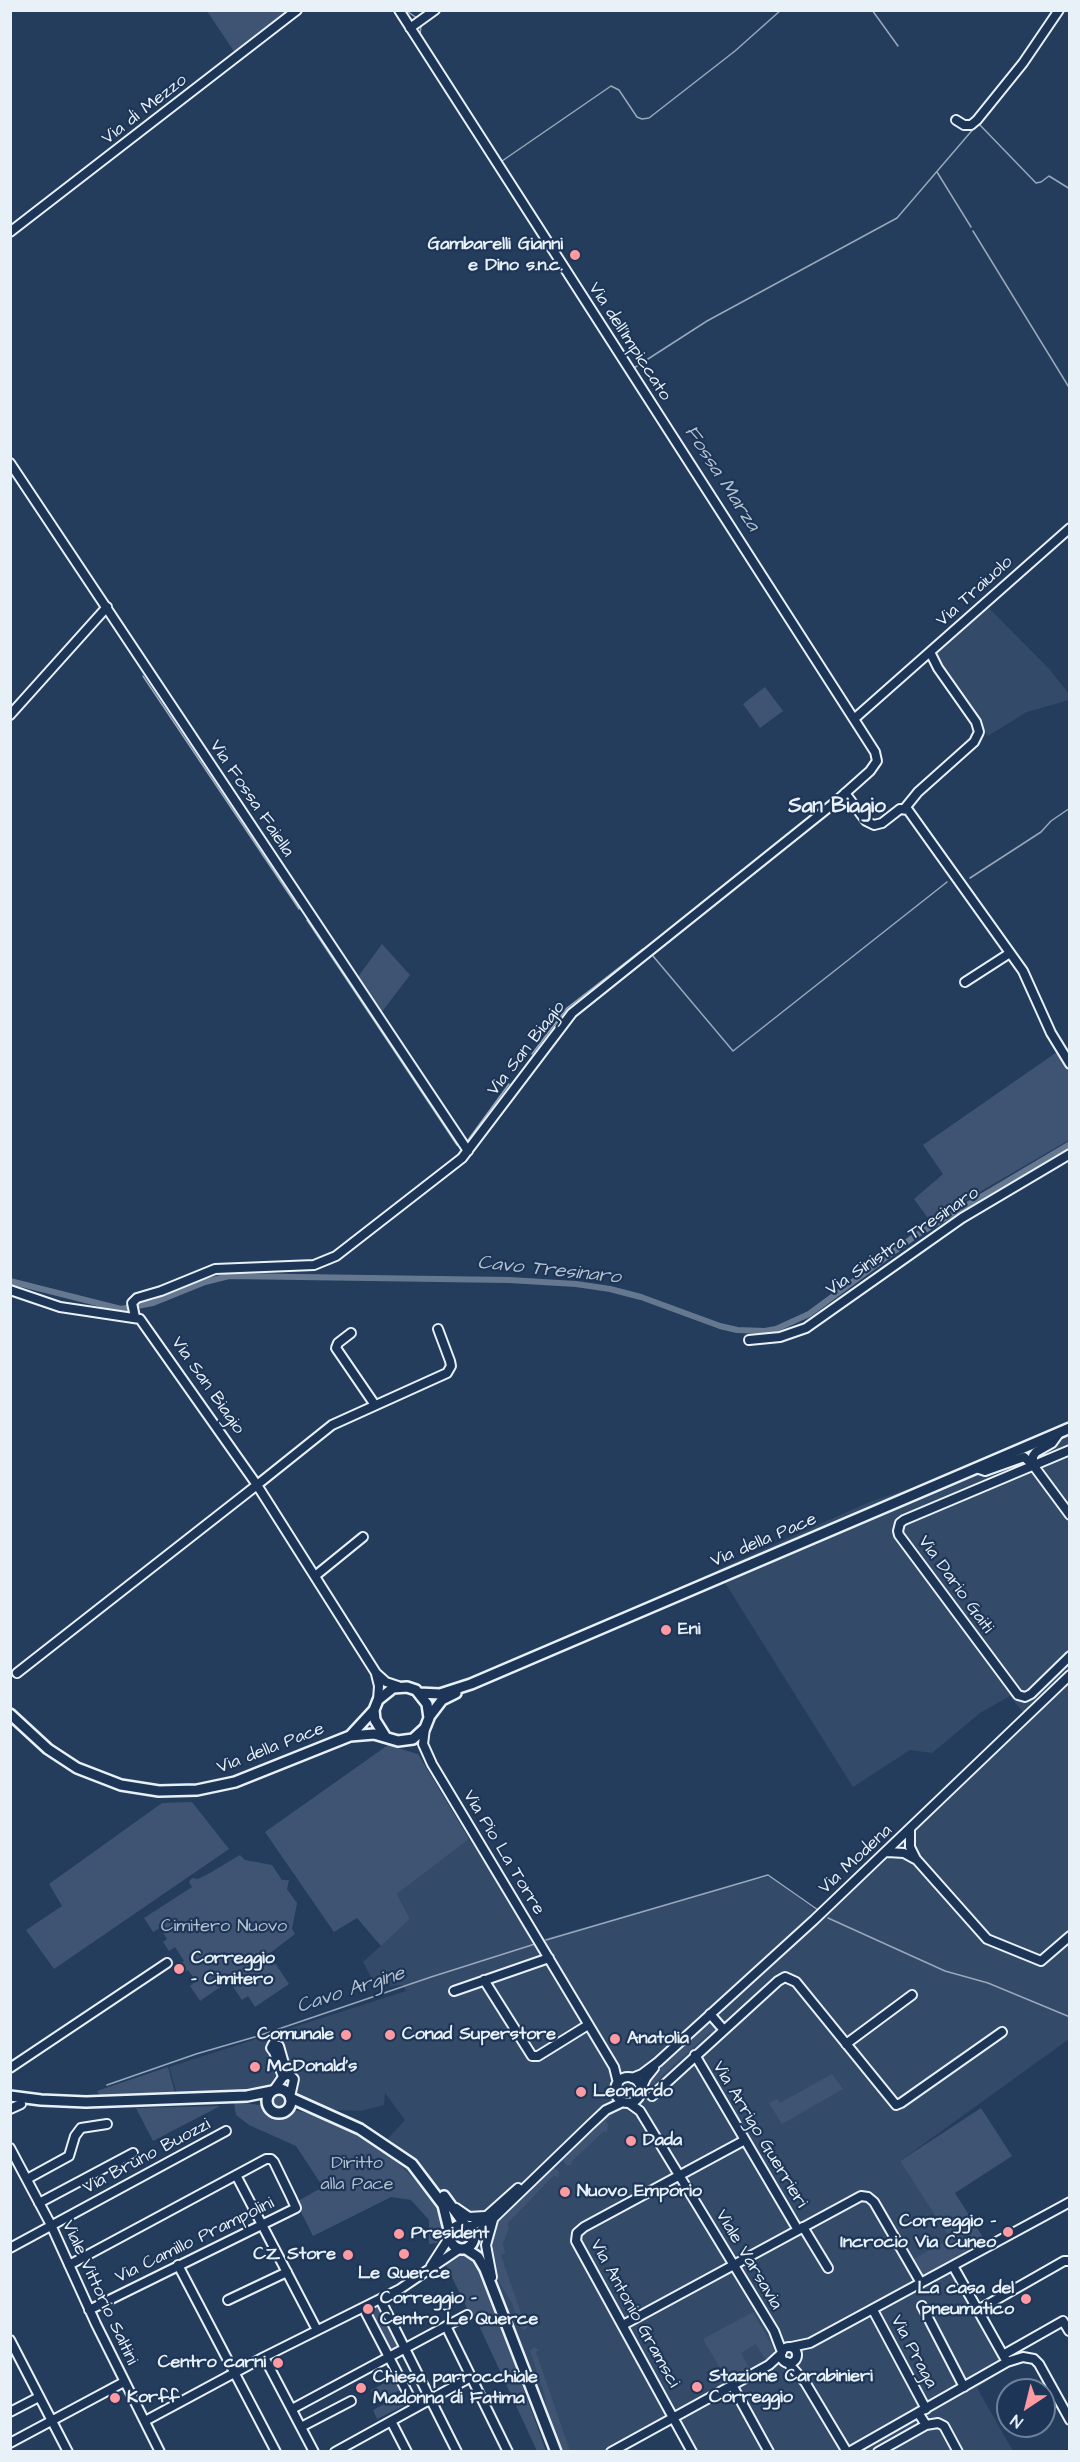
<!DOCTYPE html>
<style>
body{margin:0}
#map{position:relative;width:1080px;height:2462px;overflow:hidden;background:#253d5d;font-family:"Architects Daughter",sans-serif}
canvas{display:block}
.frame{position:absolute;inset:0;border:12px solid #e8f1f8;pointer-events:none}
.north{position:absolute;left:996px;top:2378px;width:60px;height:60px;box-sizing:border-box;background:#1d3557;border:2px solid #6e8097;border-radius:50%;rotate:215deg;font-size:16px;font-weight:700;line-height:24px;text-align:center;color:#e8f1f8}
.north::after{content:'';display:block;margin:auto;width:21px;height:27px;background:#ff9aa2;clip-path:polygon(50% 0,100% 100%,50% 72%,0 100%)}
</style>
<div id="map">
<canvas width="1080" height="2462"></canvas>
<div class="frame"></div>
<div class="north">N</div>
</div>
<script>
const g = document.querySelector('canvas').getContext('2d');
g.lineJoin = 'round';
function paint(path, color) { g.fillStyle = color; g.fill(path, 'evenodd'); }
const shape = rows => new Path2D(rows.map(r => 'M' + r).join(''));
function trace(path, color, width, dash) { g.strokeStyle = color; g.lineWidth = width; g.lineCap = dash ? 'butt' : 'round'; g.setLineDash(dash || []); g.stroke(path); }
function label(font, color, halo, rows, align = 'center') {
  g.font = font + ' "Architects Daughter",sans-serif'; g.lineWidth = 4.5; g.setLineDash([]); g.textBaseline = 'middle'; g.strokeStyle = halo; g.fillStyle = color; for (const [text, x, y, turn = 0] of rows) {
    g.save(); g.translate(x, y); g.rotate((+turn || 0) * Math.PI / 180); g.textAlign = isNaN(turn) ? turn : align; if (halo) g.strokeText(text, 0, 0); g.fillText(text, 0, 0); g.restore();
  }
}
paint(shape([
 [987,606,1051,671,1069,694,1069,700,1027,712,988,736,937,662,935,654],
 [1069,1434,1069,2039,900,2161,953,2237,955,2267,1011,2365,977,2388,1013,2451,695,2451,676,2418,615,2451,557,2451,484,2259,442,2226,440,2212,381,2146,405,2120,385,2093,384,2105,361,2111,321,2109,296,2098,284,2087,274,2086,253,2092,177,2094,169,2067,406,1991,403,1985,376,1987,363,1962,410,1919,397,1894,469,1839,537,1941,741,1882,770,1877,823,1916,1026,1716,1010,1696,980,1713,932,1753,910,1750,853,1787,717,1570,867,1503]
]), '#334a68');
paint(shape([
 [207,11,290,11,235,53],
 [765,687,783,711,760,728,743,704],
 [382,944,410,975,381,1013,357,978],
 [1057,1052,1069,1069,1069,1140,930,1221,914,1199,943,1174,923,1145],
 [388,1745,418,1754,469,1839,397,1894,410,1919,381,1946,357,1918,334,1932,265,1832],
 [192,1802,229,1849,54,1969,26,1930,62,1906,49,1884,162,1803],
 [240,1855,245,1860,272,1865,282,1880,289,1880,287,1889,297,1903,292,1929,295,1934,269,1954,289,1984,255,2007,248,1996,242,2000,229,1981,200,2001,190,1986,196,1981,188,1970,184,1973,178,1965,184,1961,175,1947,169,1951,163,1942,167,1939,160,1928,153,1932,144,1918,192,1887,189,1882,192,1878,198,1879,208,1874],
 [709,2024,715,2028,713,2035,710,2032,653,2084,648,2078],
 [168,2067,175,2093,100,2096,97,2091],
 [832,2074,843,2089,782,2124,769,2103,777,2099,780,2103],
 [275,2092,286,2095,288,2099,287,2108,322,2117,381,2146,431,2197,440,2212,442,2226,437,2243,429,2244,429,2220,411,2200,391,2197,313,2236,296,2202,323,2187,296,2146,249,2125,236,2115,234,2102,269,2106,269,2099],
 [220,2106,153,2141,136,2108],
 [981,2108,1012,2156,955,2193,986,2242,922,2278,912,2260,950,2238,900,2161],
 [613,2109,616,2112,606,2121,608,2124,607,2133,604,2131,571,2162,572,2165,566,2165,563,2160,564,2154],
 [554,2168,559,2171,558,2178,554,2175,507,2224,509,2227,503,2244,505,2253,501,2255,525,2325,529,2324,525,2330,520,2328,512,2303,496,2277,488,2245,491,2231,498,2218,550,2169],
 [453,2254,467,2255,478,2262,546,2451,537,2451,475,2317,469,2312,445,2263],
 [379,2306,399,2346,390,2351,369,2311],
 [753,2312,774,2349,773,2355,765,2359,756,2344,741,2353,750,2369,728,2382,703,2339],
 [534,2347,539,2350,536,2352,570,2451,561,2450,547,2413,545,2396,530,2351],
 [394,2378,400,2390,376,2402,371,2390],
 [402,2395,407,2404,377,2419,373,2410]
]), '#3e5472');
trace(shape([
 [405,10,417,18],
 [872,10,898,46],
 [421,25,420,35,560,253],
 [979,124,1036,183,1041,182,1049,176,1070,189],
 [502,161,611,86,619,90,637,117,642,119,649,118,735,51,781,10],
 [937,172,971,227],
 [973,231,1070,389],
 [567,265,806,637],
 [634,368,707,321,897,218,975,127],
 [109,603,137,645],
 [141,651,227,782],
 [815,651,852,708],
 [143,676,299,909],
 [231,787,303,896],
 [970,878,1041,832,1051,821,1070,808],
 [307,920,457,1145],
 [653,956,733,1051,947,882],
 [532,1054,567,1008,643,949],
 [468,1140,509,1084],
 [828,1918,945,1971,988,1983,1070,2017],
 [546,1940,768,1875,818,1910],
 [107,2085,196,2054,258,2036,431,1977,535,1944]
]), '#99a8ba', 1.5);
trace(shape([
 [10,1281,121,1309,153,1303,205,1282,229,1276,509,1280,576,1284,610,1289,641,1297,720,1326,737,1330,765,1331,776,1329,809,1314,915,1236,1070,1144]
]), '#657890', 6);
const minor = shape([
 [410,28,435,10],
 [956,120,964,125,971,125,977,120,1023,63,1059,10],
 [10,232,297,10],
 [10,463,468,1151],
 [10,715,107,607],
 [854,719,1070,528],
 [845,793,866,821,874,825,882,823,900,809,908,810,1023,971,1051,1033,1070,1064],
 [905,808,918,792,974,742,979,732,976,722,938,668,930,652],
 [965,982,1010,953],
 [10,1290,60,1307,140,1319,257,1485,17,1673],
 [135,1317,132,1303,137,1298,161,1291,215,1269,314,1265,336,1256,462,1158,572,1013,833,804,870,771,877,761,875,752,399,10],
 [351,1333,338,1343,336,1348,375,1405],
 [749,1340,780,1337,806,1328,962,1218,1070,1154],
 [1070,1450,904,1520,900,1523,898,1531,899,1535,1018,1695,1025,1697,1031,1694,1070,1656],
 [1033,1465,1070,1515],
 [976,1468,985,1471,1024,1457,1033,1465,1033,1456,1036,1452,1052,1443,1060,1432],
 [315,1576,363,1537],
 [376,1674,379,1686,378,1700],
 [398,1686,386,1682,376,1673,257,1485,332,1425,447,1373,451,1366,450,1361,438,1329],
 [425,1728,423,1744,432,1764,614,2067,618,2083],
 [910,1829,910,1847,916,1859,987,1939,1041,1961,1070,1936],
 [887,1852,904,1853,915,1859],
 [484,1980,532,2056,538,2056,588,2025],
 [454,1991,549,1958],
 [710,2014,723,2029],
 [846,2044,912,1995],
 [695,2055,798,2230],
 [10,2068,167,1963],
 '615 2090a13 13 0 1 1 26 0a13 13 0 1 1-26 0Z',
 [283,2077,274,2052,271,2048,273,2044,279,2046,285,2067,289,2074],
 [632,2078,642,2074,658,2062,814,1920,1070,1675],
 [641,2089,646,2078,654,2068],
 [274,2090,283,2077,289,2074,294,2079,290,2097],
 [652,2096,778,1981,785,1977,796,1982,896,2105,901,2103,1002,2032],
 [629,2103,640,2111,774,2331,782,2352],
 [10,2109,21,2104],
 [10,2148,51,2225,96,2324,160,2452],
 [236,2175,317,2330],
 [27,2179,69,2156,75,2136,81,2128,107,2124],
 [39,2203,133,2153],
 [456,2208,469,2217,485,2216],
 [469,2227,481,2221,518,2188],
 [803,2227,828,2268],
 [474,2237,590,2125,606,2110,623,2102],
 [10,2248,226,2131],
 [69,2265,266,2159,271,2159,274,2162,291,2197,296,2208,89,2310],
 [178,2265,276,2452],
 [431,2266,449,2238],
 [953,2266,1007,2362],
 [492,2277,486,2245,493,2220],
 [380,2299,457,2452],
 [228,2300,287,2272],
 [922,2306,964,2387],
 [873,2310,926,2409],
 [978,2310,1064,2261,1070,2261],
 [366,2313,415,2407],
 [623,2325,861,2196,868,2197,874,2202,921,2283],
 [446,2326,508,2452],
 [10,2340,68,2452],
 [791,2347,810,2343,1070,2202],
 '781 2355a8 8 0 1 1 16 0a8 8 0 1 1-16 0Z',
 [1003,2355,1063,2321,1069,2331],
 [264,2357,314,2452],
 [787,2362,805,2382,847,2452],
 [732,2385,769,2452],
 [292,2409,467,2315],
 [10,2412,39,2397],
 [145,2421,264,2357,400,2289,459,2249],
 [391,2421,407,2452],
 [926,2425,938,2423,944,2426,958,2452],
 [301,2427,351,2401],
 [10,2443,124,2382],
 [335,2452,471,2377],
 [611,2452,769,2365,781,2354],
 [692,2452,576,2241,577,2233,584,2227,745,2140],
 [849,2452,1007,2362,1023,2357,1034,2359,1039,2364,1070,2420],
 [878,2452,926,2425,919,2414]
]);
const major = shape([
 [419,1693,440,1694,471,1684,1070,1428],
 [10,1714,48,1749,77,1768,121,1785,159,1791,197,1790,235,1782,350,1736,374,1734,398,1741,413,1739,425,1728,429,1718,427,1704,416,1690,407,1687,393,1688,378,1700,374,1710,375,1720,385,1736],
 [429,1717,442,1700,456,1693],
 [350,1736,374,1710],
 '267 2101a12 12 0 1 1 24 0a12 12 0 1 1-24 0Z',
 [10,2096,41,2100,86,2102,247,2096,272,2091],
 [291,2098,360,2129,412,2164,443,2205,450,2234],
 [444,2196,465,2225],
 '450 2237a12 12 0 1 1 24 0a12 12 0 1 1-24 0Z',
 [466,2249,478,2257,485,2269,556,2452]
]);
trace(minor, '#e8f1f8', 12);
trace(major, '#e8f1f8', 14);
trace(minor, '#1d3557', 8);
trace(major, '#1d3557', 9);
for (const [x, y, r, color] of [
 [575,255,6,"#ff9aa2"],
 [666,1630,6,"#ff9aa2"],
 [179,1969,6,"#ff9aa2"],
 [346,2035,6,"#ff9aa2"],
 [390,2035,6,"#ff9aa2"],
 [615,2039,6,"#ff9aa2"],
 [255,2067,6,"#ff9aa2"],
 [581,2092,6,"#ff9aa2"],
 [631,2141,6,"#ff9aa2"],
 [565,2192,6,"#ff9aa2"],
 [1008,2232,6,"#ff9aa2"],
 [399,2234,6,"#ff9aa2"],
 [404,2254,6,"#ff9aa2"],
 [348,2255,6,"#ff9aa2"],
 [1026,2299,6,"#ff9aa2"],
 [368,2309,6,"#ff9aa2"],
 [278,2363,6,"#ff9aa2"],
 [697,2387,6,"#ff9aa2"],
 [361,2388,6,"#ff9aa2"],
 [115,2398,6,"#ff9aa2"]
]) { const dot = new Path2D(); dot.arc(x, y, r, 0, 2 * Math.PI); g.fillStyle = color; g.fill(dot); trace(dot, '#1d3557', 2); }
label('18px', '#e8f1f8', '#1d3557', [
 ["Via di Mezzo",145,110,-38],
 ["Via dell'Impiccato",629,342,57],
 ["Via Traiuolo",975,592,-42],
 ["Via Fossa Faiella",251,799,56],
 ["Via San Biagio",527,1049,-52],
 ["Via Sinistra Tresinaro",903,1242,-34],
 ["Via San Biagio",207,1386,55],
 ["Via della Pace",764,1541,-23],
 ["Via Dario Gaiti",955,1585,54],
 ["Via della Pace",271,1749,-21],
 ["Via Pio La Torre",503,1853,59],
 ["Via Modena",856,1860,-43],
 ["Via Arrigo Guerrieri",759,2135,59],
 ["Via Bruno Buozzi",147,2157,-28],
 ["Via Camillo Prampolini",195,2241,-26],
 ["Viale Varsavia",748,2260,59],
 ["Viale Vittorio Saltini",99,2293,65],
 ["Via Antonio Gramsci",634,2314,61],
 ["Via Praga",913,2352,62]
]);
label('bold 18px', '#e8f1f8', '#1d3557', [
 ["Gambarelli Gianni",563,245,"right"],
 ["e Dino s.n.c.",563,266,"right"],
 ["Eni",678,1630],
 ["Correggio",191,1959],
 ["- Cimitero",191,1980],
 ["Comunale",334,2035,"right"],
 ["Conad Superstore",402,2035],
 ["Anatolia",627,2039],
 ["McDonald's",267,2067],
 ["Leonardo",593,2092],
 ["Dada",643,2141],
 ["Nuovo Emporio",577,2192],
 ["Correggio -",996,2222,"right"],
 ["Incrocio Via Cuneo",996,2243,"right"],
 ["President",411,2234],
 ["CZ Store",336,2255,"right"],
 ["Le Querce",404,2274,"center"],
 ["La casa del",1014,2289,"right"],
 ["pneumatico",1014,2310,"right"],
 ["Correggio -",380,2299],
 ["Centro Le Querce",380,2320],
 ["Centro carni",266,2363,"right"],
 ["Stazione Carabinieri",709,2377],
 ["Correggio",709,2398],
 ["Chiesa parrocchiale",373,2378],
 ["Madonna di Fatima",373,2399],
 ["Korff",127,2398]
], 'left');
label('18px', '#b5c2d0', '#1d3557', [
 ["Cimitero Nuovo",224,1927],
 ["Diritto",357,2164],
 ["alla Pace",357,2185]
]);
label('italic 20px', '#b4c1ce', '#1d3557', [
 ["Fossa Marza",721,479,57],
 ["Cavo Tresinaro",549,1271,6],
 ["Cavo Argine",351,1991,-18]
]);
label('bold 21px', '#e8f1f8', '#1d3557', [
 ["San Biagio",837,808]
]);
</script>
